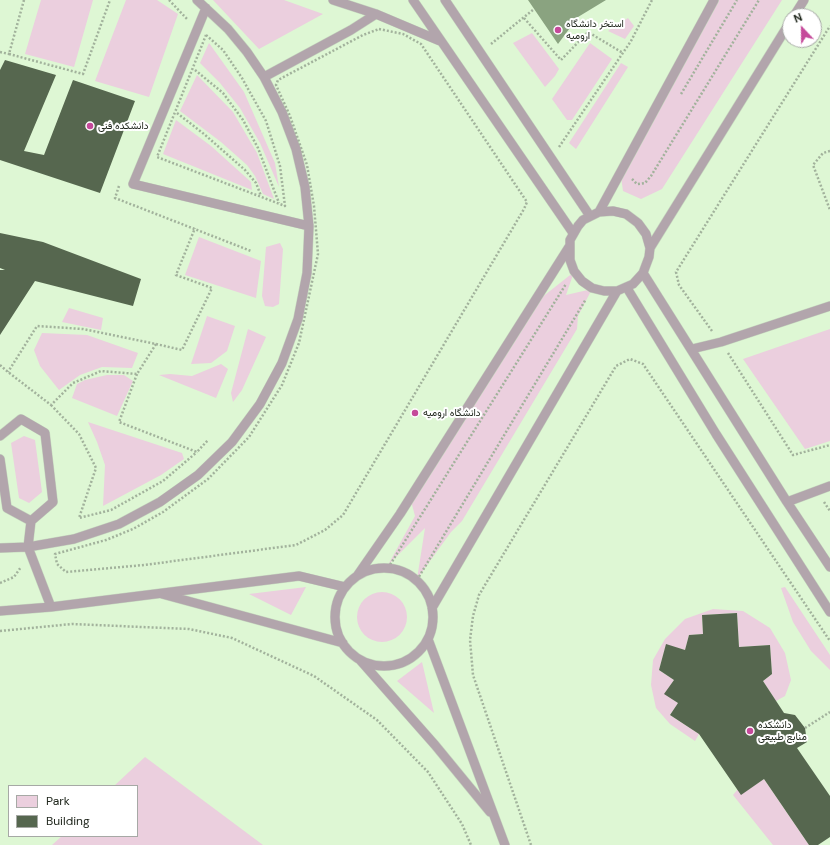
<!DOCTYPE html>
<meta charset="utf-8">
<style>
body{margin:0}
#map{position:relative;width:830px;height:845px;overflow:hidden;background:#eafee2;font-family:"DM Sans",sans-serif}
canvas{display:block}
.legend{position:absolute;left:8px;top:785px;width:130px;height:52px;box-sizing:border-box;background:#fff;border:1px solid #a6a9a5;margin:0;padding:5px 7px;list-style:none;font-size:12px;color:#20271d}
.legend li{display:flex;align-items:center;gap:8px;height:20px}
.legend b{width:20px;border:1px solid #a6a9a5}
.north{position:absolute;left:782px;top:8px;width:40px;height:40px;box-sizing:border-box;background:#fff;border:1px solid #a6a9a5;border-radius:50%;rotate:338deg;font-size:11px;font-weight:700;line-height:16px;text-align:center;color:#20271d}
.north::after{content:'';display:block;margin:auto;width:14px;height:18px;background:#c5499a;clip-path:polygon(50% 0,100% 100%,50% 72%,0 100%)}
</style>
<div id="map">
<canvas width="830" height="845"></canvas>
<ul class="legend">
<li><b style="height:11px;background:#ebcfde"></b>Park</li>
<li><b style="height:11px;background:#56674f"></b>Building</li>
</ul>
<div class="north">N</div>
</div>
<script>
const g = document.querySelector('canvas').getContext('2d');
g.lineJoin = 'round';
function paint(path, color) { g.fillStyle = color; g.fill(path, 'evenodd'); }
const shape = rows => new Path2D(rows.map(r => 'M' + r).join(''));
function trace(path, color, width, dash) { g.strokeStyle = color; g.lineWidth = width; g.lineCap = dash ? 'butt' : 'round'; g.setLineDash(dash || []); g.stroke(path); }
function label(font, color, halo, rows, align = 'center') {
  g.font = font + ' "DM Sans",Vazirmatn,sans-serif'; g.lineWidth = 4; g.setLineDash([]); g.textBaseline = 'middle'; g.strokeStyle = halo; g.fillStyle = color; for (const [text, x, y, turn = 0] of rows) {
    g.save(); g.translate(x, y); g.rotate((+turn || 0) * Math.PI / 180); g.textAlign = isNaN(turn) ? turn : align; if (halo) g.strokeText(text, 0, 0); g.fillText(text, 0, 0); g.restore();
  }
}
paint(shape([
 [0,0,830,0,830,845,0,845],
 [790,16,814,16,814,40,790,40],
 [9,786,137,786,137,836,9,836]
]), '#def7d4');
paint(shape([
 [41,0,93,0,74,67,25,54],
 [126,0,157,0,178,14,149,97,95,81],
 [213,0,284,0,323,14,259,49],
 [718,0,782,0,662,189,641,199,623,191,621,177],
 [628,18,634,26,625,39,608,31],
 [532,33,559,69,555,76,545,87,513,43],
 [209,43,244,92,275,163,279,187,260,143,240,108,220,83,200,63],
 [590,43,612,59,572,120,567,120,552,99],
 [621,63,628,67,576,149,569,143],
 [197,75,233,112,257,153,274,199,263,194,255,176,247,165,221,142,180,111],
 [176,120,211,146,251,182,252,190,163,154],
 [199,237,261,261,256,298,185,275],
 [280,243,283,249,279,304,273,307,265,306,262,296,266,247],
 [574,272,566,295,592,289,578,316,577,329,462,521,451,532,417,579,425,528,388,565,415,516,411,501,536,302],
 [69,308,103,318,101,330,62,322],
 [207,316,235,326,227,351,211,363,191,364],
 [248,329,266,337,242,390,233,402,231,393],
 [830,329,830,441,805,449,743,359],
 [42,333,87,335,138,353,132,368,102,367,80,375,59,390,40,366,34,350],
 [221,364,228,369,216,398,159,375,170,374,192,376],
 [107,375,124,375,133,381,117,416,72,398,77,384,85,380],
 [88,422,182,453,184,459,161,475,103,506,105,465,97,442],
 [24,436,35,440,42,492,29,503,19,498,11,443],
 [306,587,291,615,249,594],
 [785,587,830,655,830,670,811,651,793,622,781,588],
 '357 617a25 25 0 1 1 50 0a25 25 0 1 1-50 0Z',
 [713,609,743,611,770,628,785,653,791,680,785,696,776,701,763,681,772,674,770,645,739,647,737,613,702,615,703,634,689,635,685,650,666,645,659,670,674,680,665,694,678,703,670,715,699,734,695,741,670,724,656,708,651,685,653,660,665,639,685,619],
 [422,662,434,713,397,681],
 [145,757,263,845,52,845,62,836,137,836,137,786,114,786],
 [764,779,809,845,773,845,733,795,738,789,741,794]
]), '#ebcfde');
paint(shape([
 [528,0,606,0,578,17,558,44]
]), '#8aa380');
paint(shape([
 [5,60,56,75,24,151,44,155,73,80,135,101,100,193,0,160,0,70],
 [0,233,43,242,141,279,133,306,35,281,0,335,0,270,5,270,0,268],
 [737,613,739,647,770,645,772,674,763,681,784,713,795,715,805,728,807,742,797,748,830,796,830,837,818,845,809,845,764,779,741,795,699,734,670,715,678,703,664,694,674,680,659,670,666,644,685,650,689,635,703,634,702,615]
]), '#56674f');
const service = shape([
 [333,0,376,14,440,41],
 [413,0,573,233],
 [445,0,590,216],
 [206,8,133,184,309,226],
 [794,16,804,0],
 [264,77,351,30,376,14],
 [599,212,613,211,626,214,638,223,646,234,650,248,649,257,643,273,633,284,617,291,604,291,592,288,582,281,574,271,570,260,570,240,578,226,583,220,599,212,714,0],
 [650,248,790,22],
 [643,273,787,502,830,567],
 [627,288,716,434,830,612],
 [692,349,721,342,830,306],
 [0,436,21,419,45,433,53,502,31,521,28,547,51,607],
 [0,459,7,508,31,521],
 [787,502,830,486],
 [0,548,28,547,74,539,119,524,160,502,198,475,232,442,260,404,282,363,298,319,307,273,309,226,305,187,296,149,282,112,264,77,247,52,228,29,197,0],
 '335 617a49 49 0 1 1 98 0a49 49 0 1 1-98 0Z',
 [357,576,400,514,569,247],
 [162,594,343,643],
 [432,608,617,291],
 [0,611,51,607,299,576,345,587],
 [428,639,505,845],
 [360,660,435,745,490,812]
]);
trace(service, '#c6d7bf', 10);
trace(shape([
 [24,0,9,54,83,74,110,0],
 [169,0,187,19],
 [524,18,561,60,588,32,623,53],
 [379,29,403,34,421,44,527,202,524,209,343,515,325,530,296,545,144,565,66,572,57,564,55,554,106,540,133,529,163,512,208,479,249,437,282,385,299,343,318,254,314,206,307,165,290,116,276,85,278,80,363,35,379,29],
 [206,35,223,50,242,78,266,121,280,166,285,206,157,157,206,35],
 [491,44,534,9],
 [0,52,9,54],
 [195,70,223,93,243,120,258,148,279,203],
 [681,94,737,0],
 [177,113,204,134,245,170,256,183,261,196],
 [559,147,631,41,652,0],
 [830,151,823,153,813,165,830,210],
 [632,179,637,184,645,183,651,176,759,0],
 [119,186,115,198,251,251],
 [712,331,679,285,676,272,830,26],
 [156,344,182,350,212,288,176,275,195,228],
 [728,353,793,455,830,445],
 [0,365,8,372,51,405,73,383,101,371,137,374,156,344,83,329,37,326,8,372],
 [137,374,119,422,197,452,208,440],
 [51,405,79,434,96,468,79,518,111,510,163,481,197,452],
 [824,502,830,511],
 [388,568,566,284],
 [417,580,586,299],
 [0,583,14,577,21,567],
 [0,631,72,624,189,629,232,638,314,676,377,720,428,772,462,824,471,845],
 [805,728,830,712],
 [531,845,473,675,470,640,473,616,479,595,616,366,630,359,643,364,830,641]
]), '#a2b29c', 2.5, [2, 2]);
trace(service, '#b2a5ac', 9);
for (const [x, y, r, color] of [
 [558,30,4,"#c5499a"],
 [90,126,4,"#c5499a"],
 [415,413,4,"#c5499a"],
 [750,731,4,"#c5499a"]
]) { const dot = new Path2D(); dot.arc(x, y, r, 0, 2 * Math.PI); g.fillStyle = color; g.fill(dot); trace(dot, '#fff', 1.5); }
label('10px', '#20271d', '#fff', [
 ["استخر دانشگاه",566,24],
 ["ارومیه",566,36],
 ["دانشکده فنی",98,126],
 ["دانشگاه ارومیه",423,413],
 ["دانشکده",758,725],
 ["منابع طبیعی",758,737]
], 'left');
</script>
